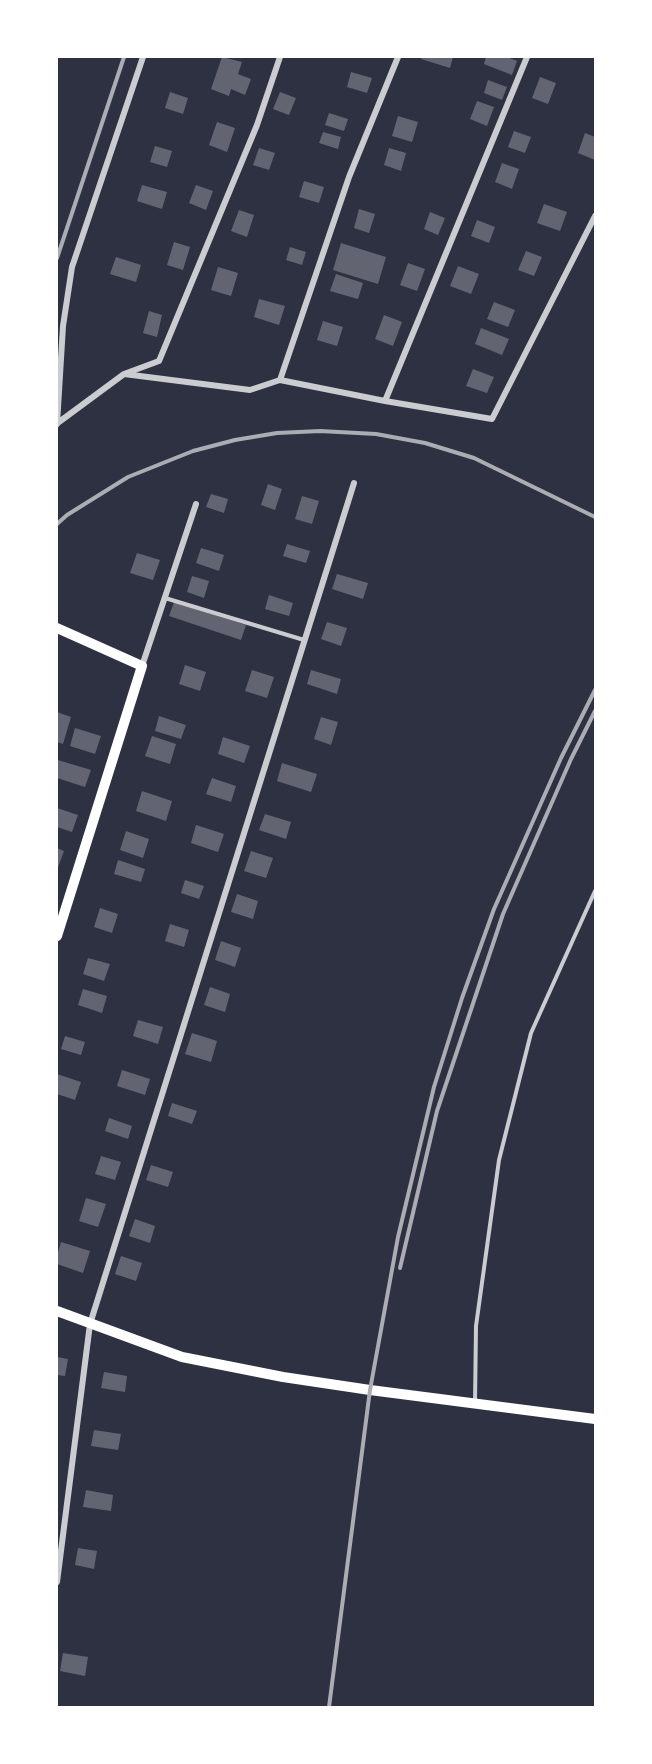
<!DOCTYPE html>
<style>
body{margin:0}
#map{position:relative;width:652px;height:1764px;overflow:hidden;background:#2d3142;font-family:"Fira Sans Condensed",sans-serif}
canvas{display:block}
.frame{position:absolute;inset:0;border:58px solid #fff;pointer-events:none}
</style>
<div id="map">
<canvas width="652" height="1764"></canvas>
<div class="frame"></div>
</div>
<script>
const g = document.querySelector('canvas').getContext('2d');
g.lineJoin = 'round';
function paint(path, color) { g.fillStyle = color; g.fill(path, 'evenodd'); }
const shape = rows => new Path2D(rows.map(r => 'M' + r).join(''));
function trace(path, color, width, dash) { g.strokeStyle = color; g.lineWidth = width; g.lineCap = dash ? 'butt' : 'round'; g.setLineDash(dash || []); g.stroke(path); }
paint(shape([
 [222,57,242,62,238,74,251,79,245,95,231,89,229,96,211,89],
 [422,57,453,57,450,68,421,59],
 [486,57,507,57,517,61,512,75,484,64],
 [351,72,372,78,367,93,347,87],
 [540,77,556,83,548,104,532,98],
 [488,80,507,87,502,100,484,93],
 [170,92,188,98,183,114,165,108],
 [280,92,296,98,289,115,273,109],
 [477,101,494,107,487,126,470,119],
 [329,113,348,119,344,131,325,125],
 [398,116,418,122,412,142,392,136],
 [217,122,235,128,227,152,209,145],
 [514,131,531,137,525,153,508,147],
 [323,132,341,137,338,149,319,143],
 [585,133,595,137,595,160,578,153],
 [155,146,172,151,167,167,150,162],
 [259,148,275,153,269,170,253,165],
 [389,148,406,153,401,171,384,165],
 [502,163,519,169,512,189,495,182],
 [304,181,324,187,319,203,299,197],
 [142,185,167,192,162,209,137,201],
 [196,185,213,191,206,210,189,203],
 [544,204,567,212,560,231,537,223],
 [359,209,375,214,369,233,354,228],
 [239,210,254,215,247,237,231,231],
 [430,212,445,218,438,235,424,229],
 [477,220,495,227,489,243,471,236],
 [174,242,190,247,183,270,167,265],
 [341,243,386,257,378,284,333,270],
 [290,247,306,252,302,265,286,260],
 [526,251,542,257,534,276,518,270],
 [116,257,141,265,136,282,110,274],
 [408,263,425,269,417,291,400,285],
 [458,266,479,274,471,294,450,286],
 [218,267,238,273,231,296,211,290],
 [336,274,363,283,358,299,330,291],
 [259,299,285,306,279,325,254,317],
 [494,302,515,310,508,327,487,319],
 [149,311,162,315,157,337,143,333],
 [384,315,402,322,393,346,375,339],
 [323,321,343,327,337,346,317,340],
 [481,328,509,339,502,355,475,344],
 [473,369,494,377,487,393,466,386],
 [268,484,282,489,275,510,261,505],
 [211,494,228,499,224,513,206,507],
 [302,496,319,501,312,524,295,519],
 [287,544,310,551,306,563,283,556],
 [201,548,224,555,219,571,196,563],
 [137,553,160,560,153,580,130,573],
 [337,574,368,583,363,599,332,589],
 [192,576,209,581,204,598,187,592],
 [269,595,293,603,289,616,265,609],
 [174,602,246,625,241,640,169,616],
 [327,622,347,628,341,646,321,639],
 [185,665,206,672,200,691,179,684],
 [252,670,274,677,267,698,245,691],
 [311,670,341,679,337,694,307,684],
 [57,712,71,717,63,744,57,742],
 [159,716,186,725,181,739,155,731],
 [321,717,338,722,331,745,314,739],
 [75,728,101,736,95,754,70,746],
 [152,736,176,744,170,764,145,756],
 [223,737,250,746,244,763,218,754],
 [58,760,91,770,85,787,57,778],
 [282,763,317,774,311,792,277,781],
 [212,778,236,786,231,802,206,794],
 [142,791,172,801,166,821,136,811],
 [57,808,78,815,72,832,57,827],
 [265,814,291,822,286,839,259,830],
 [196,825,224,834,218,852,191,843],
 [126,831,149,839,143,858,120,850],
 [57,848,64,851,57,870],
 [251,851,273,858,266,878,244,871],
 [118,860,145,869,141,882,114,874],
 [185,880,204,886,199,899,181,893],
 [237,894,258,901,253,919,231,912],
 [100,908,118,914,112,933,94,927],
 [170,924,189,930,184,947,165,941],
 [221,941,241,948,235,967,215,960],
 [88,958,110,964,104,981,83,974],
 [210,987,230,994,225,1012,204,1005],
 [83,989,107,996,102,1013,78,1005],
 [138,1020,163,1027,158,1044,133,1036],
 [192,1033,217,1041,211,1062,185,1054],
 [65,1036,85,1042,81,1055,61,1049],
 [122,1070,150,1079,145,1095,117,1086],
 [57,1074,81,1082,75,1100,57,1094],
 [172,1103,197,1111,192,1124,168,1116],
 [109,1118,132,1126,128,1139,105,1131],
 [101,1156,121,1162,115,1180,95,1174],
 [151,1165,173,1172,168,1187,146,1180],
 [86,1198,106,1204,98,1227,79,1221],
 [135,1219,155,1226,150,1243,129,1236],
 [61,1242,90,1251,83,1273,57,1264,57,1256],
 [121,1256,142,1263,136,1281,115,1274],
 [57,1357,68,1359,65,1376,57,1375],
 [104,1372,127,1376,125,1392,101,1388],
 [94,1430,121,1434,118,1450,91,1446],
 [86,1490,113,1495,111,1511,83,1507],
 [78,1548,97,1551,94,1569,75,1565],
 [63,1653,88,1657,85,1676,60,1671]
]), '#626471');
trace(shape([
 [165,598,304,640],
 [475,1403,476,1326,499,1160,531,1033,595,891]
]), '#caccd0', 4);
trace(shape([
 [124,374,250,390,280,380,385,401,492,419,595,216],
 [280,380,349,177,398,57],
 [385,401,527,57],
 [59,422,124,374,159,361,257,125,280,57],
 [57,424,63,326,72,267,143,57],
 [142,666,196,504],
 [57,1582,90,1324,354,483]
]), '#caccd0', 6);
trace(shape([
 [57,628,142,666,57,936],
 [57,1311,182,1357,283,1377,370,1390,595,1419]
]), '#fff', 10);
trace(shape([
 [57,258,124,57],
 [57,524,67,515,128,477,193,451,235,440,277,433,320,431,376,434,425,443,474,458,595,517],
 [400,1268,437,1111,503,914,571,759,595,711],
 [329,1707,370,1390,398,1237,434,1087,462,998,494,909,561,758,595,690]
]), '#abadb3', 4);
</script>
